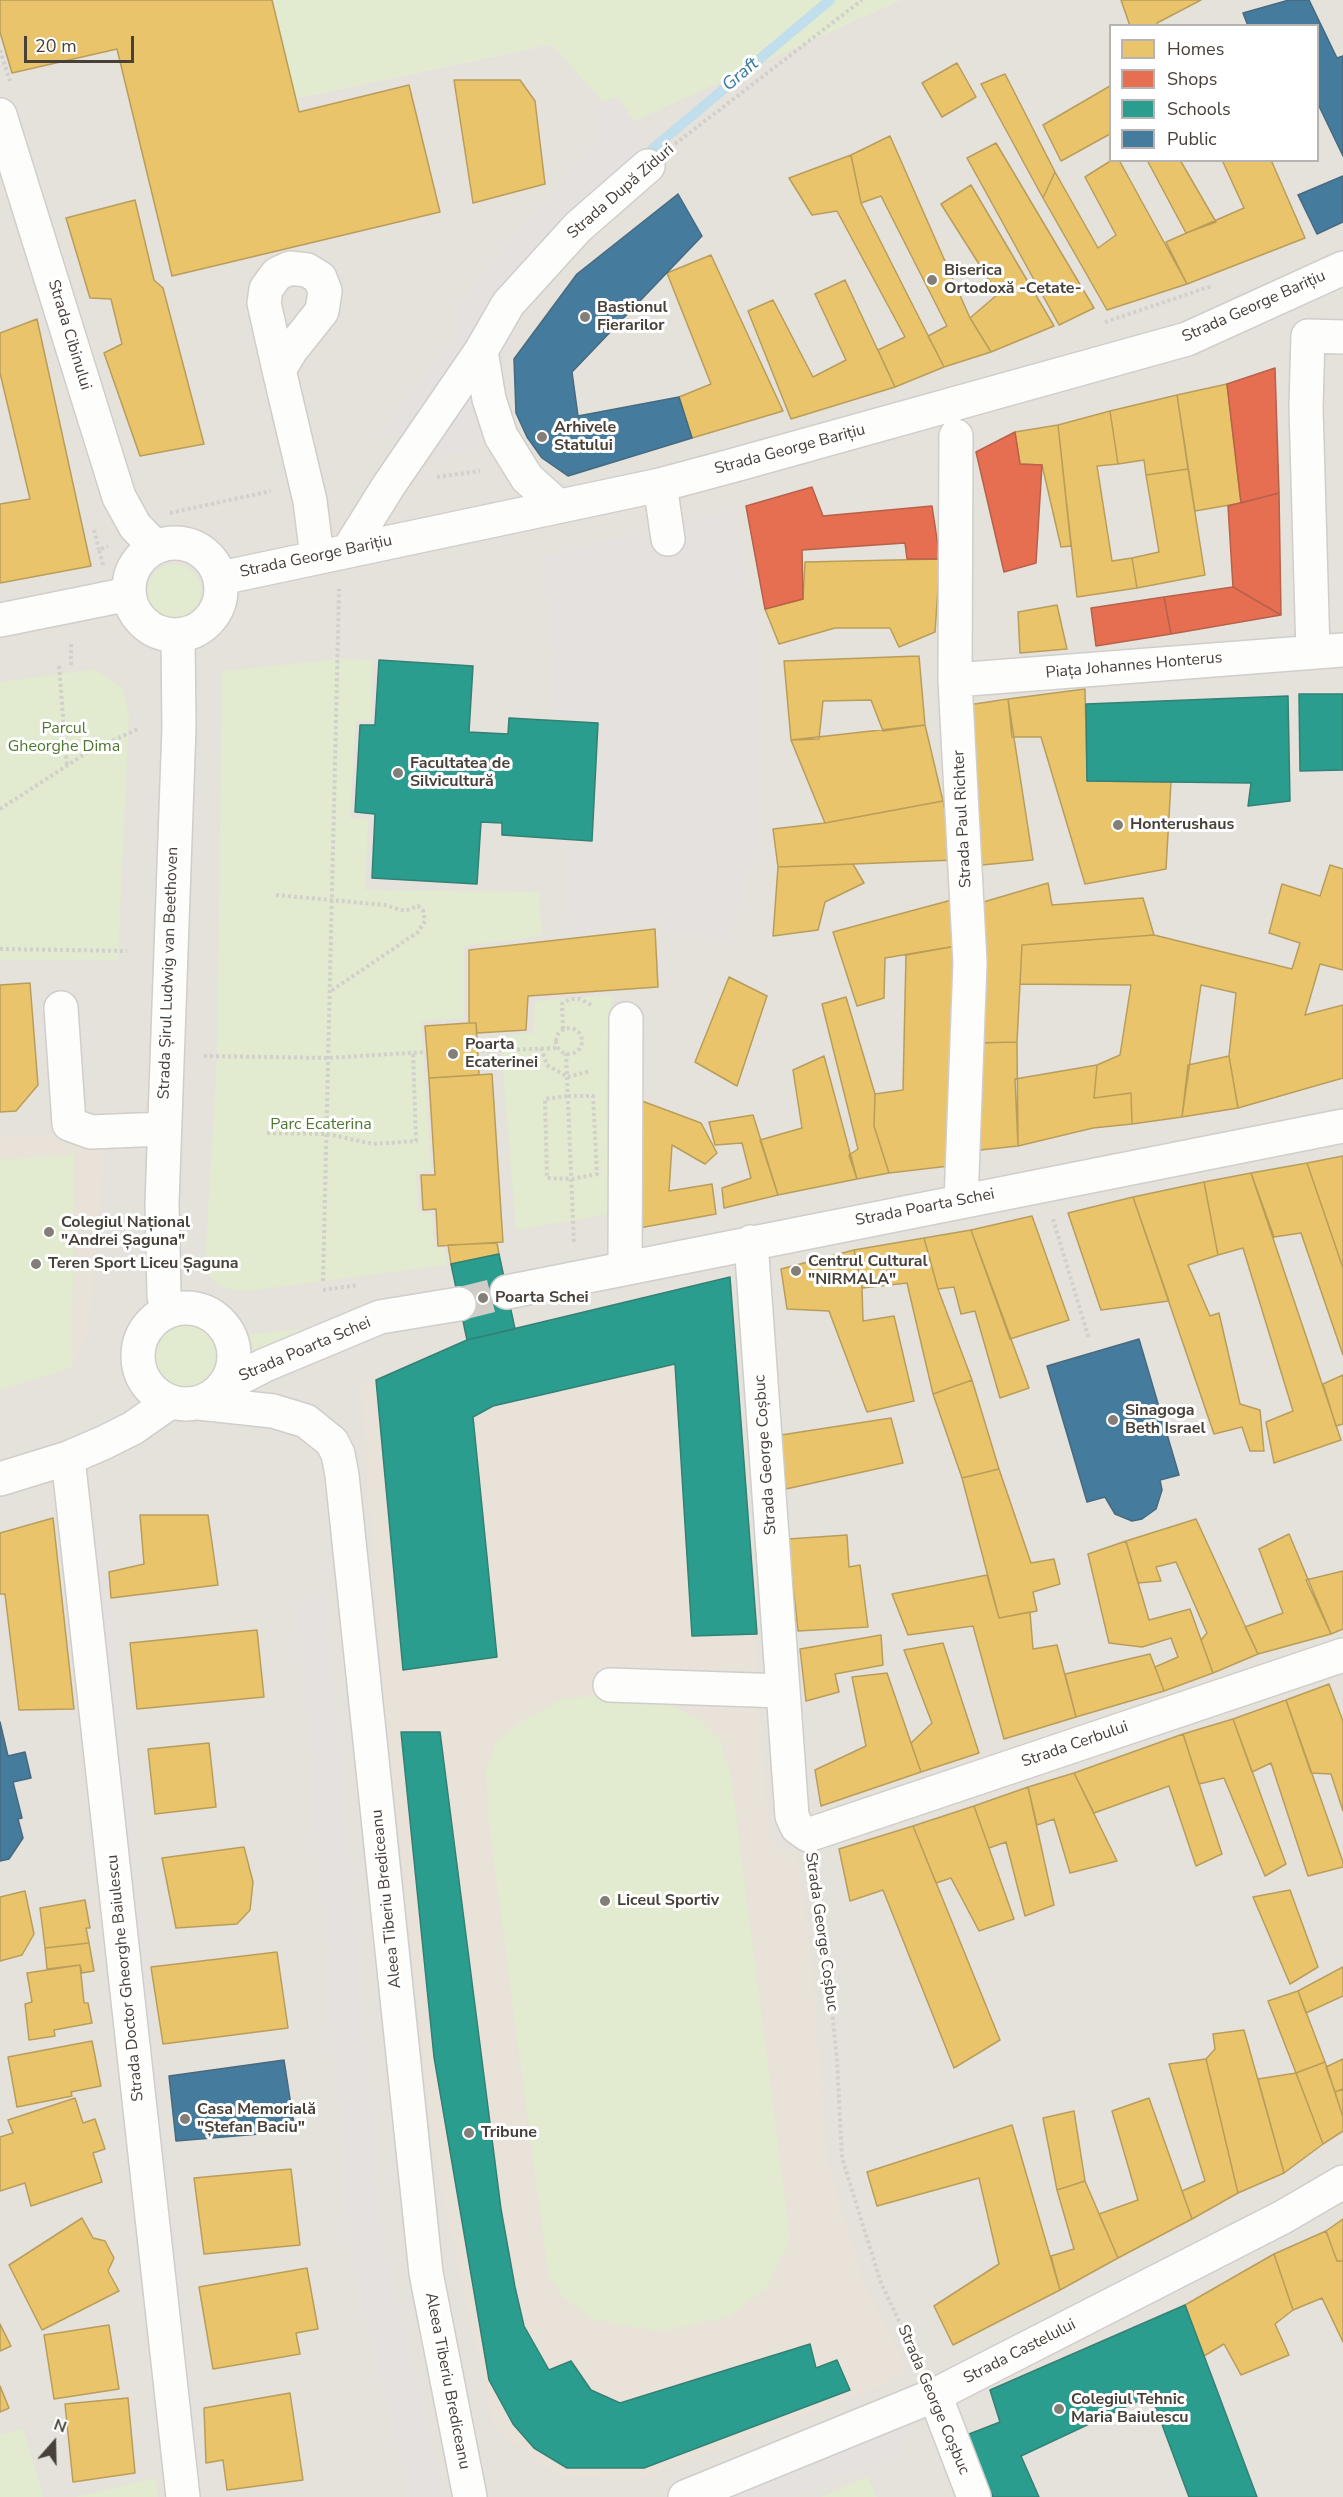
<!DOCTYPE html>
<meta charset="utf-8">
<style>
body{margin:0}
#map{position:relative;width:1343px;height:2497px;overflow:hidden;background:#f2f0ed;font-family:"Nunito Sans",sans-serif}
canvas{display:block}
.legend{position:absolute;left:1109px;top:24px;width:210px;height:138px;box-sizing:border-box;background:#fff;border:2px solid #b6b3b0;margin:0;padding:8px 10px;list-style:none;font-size:18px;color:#484139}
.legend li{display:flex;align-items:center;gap:12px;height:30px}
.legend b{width:30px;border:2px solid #b6b3b0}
.north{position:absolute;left:24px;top:2413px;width:60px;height:60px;-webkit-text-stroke:4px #fff;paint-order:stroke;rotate:20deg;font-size:16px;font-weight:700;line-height:24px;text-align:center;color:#484139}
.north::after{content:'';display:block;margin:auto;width:21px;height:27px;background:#484139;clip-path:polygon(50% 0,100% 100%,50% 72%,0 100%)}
.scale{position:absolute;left:24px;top:36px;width:110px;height:27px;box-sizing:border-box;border:3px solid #484139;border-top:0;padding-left:8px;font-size:18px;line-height:21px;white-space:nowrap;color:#484139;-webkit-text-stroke:4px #fff;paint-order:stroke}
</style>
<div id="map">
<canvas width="1343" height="2497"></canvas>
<ul class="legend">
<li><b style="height:16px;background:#e9c46a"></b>Homes</li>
<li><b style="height:16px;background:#e76f51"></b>Shops</li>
<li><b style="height:16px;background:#2a9d8f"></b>Schools</li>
<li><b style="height:16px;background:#457b9d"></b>Public</li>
</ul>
<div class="north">N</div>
<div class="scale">20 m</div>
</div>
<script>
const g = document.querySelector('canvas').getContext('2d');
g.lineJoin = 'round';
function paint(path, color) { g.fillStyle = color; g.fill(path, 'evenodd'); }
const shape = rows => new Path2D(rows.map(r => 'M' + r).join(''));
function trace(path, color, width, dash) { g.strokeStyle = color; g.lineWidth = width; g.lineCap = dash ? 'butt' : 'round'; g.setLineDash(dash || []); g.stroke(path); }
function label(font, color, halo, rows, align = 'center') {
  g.font = font + ' "Nunito Sans",sans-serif'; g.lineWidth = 6; g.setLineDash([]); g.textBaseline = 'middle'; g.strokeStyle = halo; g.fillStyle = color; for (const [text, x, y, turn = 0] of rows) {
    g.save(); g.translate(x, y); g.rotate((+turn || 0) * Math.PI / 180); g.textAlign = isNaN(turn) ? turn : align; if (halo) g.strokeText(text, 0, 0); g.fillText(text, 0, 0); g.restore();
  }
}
paint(shape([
 [0,0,289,100,552,44,624,125,900,0,1343,0,1343,2497,0,2497],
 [1110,26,1318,26,1318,160,1110,160]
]), '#e5e1db');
paint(shape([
 [75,1132,106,1134,90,1326,73,1368,0,1392,0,1138],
 [730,1277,769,1838,782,1851,796,1848,811,1950,828,2163,865,2285,908,2369,875,2388,638,2479,560,2477,494,2428,435,2163,384,1699,361,1385,467,1340]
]), '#e8e2d9');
paint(shape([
 [255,0,900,0,624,126,552,44,289,100],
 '147 591a27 27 0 1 1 54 0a27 27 0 1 1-54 0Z',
 [339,659,372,660,371,721,356,721,350,818,368,820,365,890,539,892,542,936,464,946,464,1018,421,1021,431,1170,416,1172,419,1213,432,1214,435,1249,445,1248,447,1265,248,1291,233,1290,220,1286,210,1277,205,1263,217,1057,222,671],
 [95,669,123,689,129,715,118,960,0,960,0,682],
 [611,995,611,1214,516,1230,500,1037,533,1033,535,1001],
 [74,1154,72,1367,0,1390,0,1160],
 '150 1356a35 35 0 1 1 70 0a35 35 0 1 1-70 0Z',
 [326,1327,255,1353,249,1334],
 [609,1695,659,1699,700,1720,721,1741,732,1780,790,2239,766,2288,730,2316,662,2332,592,2319,564,2298,548,2275,488,1818,486,1769,495,1743,516,1725,561,1699],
 [23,2428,44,2497,0,2497,0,2435],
 [867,2477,877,2497,821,2497],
 [156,2478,158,2497,74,2497]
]), '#e2eacf');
paint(shape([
 [617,97,643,134,645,180,513,310,514,346,507,354,507,419,478,448,440,458,407,439,380,433,459,332,453,309,596,139,598,104],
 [733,509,760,641,756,847,729,938,665,934,663,922,574,931,567,849,595,844,601,720,555,717,544,556],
 [104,1539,203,2497,189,2497,85,1540],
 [325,1592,382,2244,445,2497,410,2497,352,2262,298,1608],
 [912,2424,902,2452,791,2497,730,2497]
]), '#e4e1de');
const homes = shape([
 [0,0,272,0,299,112,409,85,440,212,172,276,117,49,12,73,0,32,0,0],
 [1121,0,1201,0,1157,23,1158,26,1130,26,1121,0],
 [957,63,976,97,942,117,922,83,957,63],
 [1005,74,1055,172,1043,198,981,84,1005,74],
 [454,80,520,80,535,101,545,184,473,203,454,80],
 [1110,86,1110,134,1061,161,1043,125,1110,86],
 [890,136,970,318,991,352,944,367,928,336,947,326,881,196,861,203,851,155,890,136],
 [996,143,1094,308,1059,325,967,158,996,143],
 [851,155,861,203,944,367,895,387,878,350,905,337,837,211,812,215,789,178,851,155],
 [1112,160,1119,160,1187,284,1107,310,1043,198,1055,172,1098,248,1116,235,1085,177,1112,160],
 [1147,160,1180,160,1216,222,1186,233,1147,160],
 [1222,160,1271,160,1305,238,1187,284,1166,242,1244,208,1222,160],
 [971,185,1054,326,991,352,970,318,998,294,941,204,971,185],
 [135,200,154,280,163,288,204,444,140,456,104,353,122,344,111,299,90,298,66,218,135,200],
 [711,255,783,411,692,438,679,397,711,384,667,273,711,255],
 [845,280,895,387,791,419,748,311,773,300,813,377,846,360,815,294,845,280],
 [37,319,91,566,0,583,0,504,30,499,0,373,0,333,37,319],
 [1227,384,1241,503,1195,511,1177,395,1227,384],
 [1177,395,1188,469,1146,475,1144,460,1118,464,1110,411,1177,395],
 [1110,411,1118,464,1097,466,1112,561,1132,558,1137,588,1077,597,1058,425,1110,411],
 [1058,425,1071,546,1061,547,1042,465,1020,464,1015,432,1058,425],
 [1188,469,1205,575,1137,588,1132,558,1159,552,1146,475,1188,469],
 [940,559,935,632,899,647,890,628,835,628,779,644,765,609,803,599,805,562,940,559],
 [1057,605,1067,649,1020,653,1018,612,1057,605],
 [919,656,925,725,883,731,871,700,823,701,819,739,791,740,784,661,919,656],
 [1085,689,1087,781,1171,782,1166,869,1085,884,1041,737,1012,737,1008,699,1085,689],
 [1008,699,1033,860,982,865,968,705,1008,699],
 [925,725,943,801,825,823,791,740,925,725],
 [943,801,955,860,778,867,773,829,825,823,943,801],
 [853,864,864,883,825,902,818,930,773,936,778,867,853,864],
 [1330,865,1343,869,1343,970,1320,964,1305,1015,1343,1005,1343,1078,1238,1108,1229,1056,1236,993,1201,985,1182,1117,1132,1124,1131,1093,1094,1098,1097,1065,1120,1055,1131,985,1020,984,1022,945,1154,935,1292,969,1300,943,1269,933,1282,884,1320,896,1330,865],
 [1048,883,1052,905,1143,898,1154,935,1022,945,1017,1042,977,1043,980,903,1048,883],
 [959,898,962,945,885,958,884,998,857,1006,833,932,959,898],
 [655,929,658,987,528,996,526,1030,477,1033,476,1023,469,1023,469,950,655,929],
 [962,945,949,1166,889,1173,874,1126,875,1094,903,1090,906,955,962,945],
 [729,977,767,996,737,1086,695,1062,729,977],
 [30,983,38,1085,16,1111,0,1112,0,985,30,983],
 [846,997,875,1094,874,1126,889,1173,857,1179,849,1155,858,1149,822,1004,846,997],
 [469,1023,476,1023,479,1075,429,1078,425,1026,469,1023],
 [1017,1042,1018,1146,980,1150,977,1043,1017,1042],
 [824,1056,857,1179,778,1195,760,1140,802,1128,793,1070,824,1056],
 [1229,1056,1238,1108,1182,1117,1188,1065,1229,1056],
 [1097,1065,1094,1098,1131,1093,1132,1124,1093,1128,1018,1146,1015,1079,1097,1065],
 [492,1074,503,1242,438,1246,436,1209,423,1210,421,1175,435,1175,429,1078,492,1074],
 [642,1101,701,1123,717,1153,705,1164,672,1145,669,1191,712,1184,716,1214,639,1228,642,1101],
 [753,1115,778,1195,724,1208,722,1188,751,1178,742,1143,715,1145,709,1122,753,1115],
 [1343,1156,1343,1268,1307,1163,1343,1156],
 [1307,1163,1343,1268,1343,1355,1301,1233,1274,1237,1251,1173,1307,1163],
 [1251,1173,1341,1440,1274,1463,1266,1422,1293,1411,1243,1248,1218,1255,1204,1182,1251,1173],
 [1204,1182,1218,1255,1188,1265,1210,1316,1219,1313,1240,1404,1260,1410,1264,1451,1250,1451,1242,1427,1214,1434,1133,1197,1204,1182],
 [1133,1197,1169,1301,1101,1310,1068,1213,1133,1197],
 [1032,1216,1069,1320,1010,1339,971,1230,1032,1216],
 [971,1230,1029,1388,1000,1398,975,1311,961,1314,954,1287,938,1289,924,1238,971,1230],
 [924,1238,938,1289,972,1380,933,1394,907,1283,862,1288,854,1250,924,1238],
 [497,1243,499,1254,451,1264,448,1245,497,1243],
 [854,1250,862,1288,863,1321,894,1316,914,1401,867,1412,829,1311,787,1309,781,1269,854,1250],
 [1343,1375,1343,1424,1336,1426,1323,1384,1343,1375],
 [972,1380,999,1469,962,1478,933,1394,972,1380],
 [891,1418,903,1463,786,1489,781,1435,891,1418],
 [999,1469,1031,1563,1054,1559,1060,1584,1033,1592,1037,1611,999,1618,962,1478,999,1469],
 [140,1515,208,1515,218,1585,111,1598,109,1572,144,1564,140,1515],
 [53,1518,74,1709,19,1710,5,1594,0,1594,0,1533,53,1518],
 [1196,1519,1258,1654,1213,1673,1201,1640,1207,1633,1176,1562,1156,1567,1161,1581,1138,1583,1126,1541,1196,1519],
 [1289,1534,1331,1634,1258,1654,1245,1627,1283,1613,1259,1549,1289,1534],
 [847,1535,849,1567,860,1565,868,1627,798,1631,788,1539,847,1535],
 [1126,1541,1149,1620,1190,1609,1213,1673,1164,1691,1155,1667,1178,1657,1171,1638,1142,1647,1109,1643,1088,1554,1126,1541],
 [1343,1571,1343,1629,1331,1634,1306,1580,1343,1571],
 [987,1575,999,1618,1030,1612,1033,1649,1057,1645,1076,1717,1004,1739,973,1626,908,1635,892,1594,987,1575],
 [257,1630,264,1697,137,1709,130,1643,257,1630],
 [881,1635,883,1665,835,1674,839,1692,806,1701,800,1649,881,1635],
 [943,1643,979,1753,921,1772,911,1743,932,1723,904,1650,943,1643],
 [1150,1654,1164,1691,1076,1717,1065,1674,1150,1654],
 [887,1673,921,1772,821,1806,815,1770,866,1746,852,1677,887,1673],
 [1329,1684,1343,1721,1343,1811,1331,1774,1311,1773,1286,1700,1329,1684],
 [1286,1700,1343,1862,1343,1867,1308,1876,1271,1763,1252,1772,1233,1719,1286,1700],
 [1233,1719,1286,1864,1265,1876,1224,1778,1199,1784,1183,1734,1233,1719],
 [1183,1734,1222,1854,1196,1866,1169,1786,1094,1813,1074,1773,1183,1734],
 [209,1743,216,1807,155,1814,148,1749,209,1743],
 [1074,1773,1117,1861,1070,1873,1054,1819,1037,1825,1028,1787,1074,1773],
 [1028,1787,1054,1905,1025,1916,1006,1842,989,1848,974,1806,1028,1787],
 [974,1806,1014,1919,979,1931,951,1878,936,1883,913,1826,974,1806],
 [913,1826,1000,2040,954,2068,883,1890,850,1901,839,1849,913,1826],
 [244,1847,253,1882,250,1910,237,1924,176,1928,162,1858,244,1847],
 [1290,1890,1318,1967,1290,1984,1253,1897,1290,1890],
 [25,1891,34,1934,22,1955,0,1961,0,1897,25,1891],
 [85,1900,90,1928,86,1928,89,1943,45,1948,40,1908,85,1900],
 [89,1943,94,1971,82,1973,80,1965,47,1969,45,1948,89,1943],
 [277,1952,288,2028,163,2044,151,1967,277,1952],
 [80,1965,84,2003,88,2003,92,2023,54,2030,55,2036,29,2040,25,2004,32,2002,27,1973,80,1965],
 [1343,1967,1343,1996,1306,2013,1298,1991,1343,1967],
 [1298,1991,1325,2062,1296,2073,1268,2001,1298,1991],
 [1244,2030,1284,2173,1238,2193,1206,2059,1215,2049,1213,2034,1244,2030],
 [92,2041,101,2086,71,2092,72,2096,17,2107,8,2057,92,2041],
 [1206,2059,1238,2193,1192,2219,1182,2191,1205,2181,1169,2064,1206,2059],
 [1343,2059,1343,2089,1335,2092,1326,2067,1343,2059],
 [1325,2062,1343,2117,1343,2131,1323,2144,1296,2073,1325,2062],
 [1296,2073,1323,2144,1284,2173,1258,2079,1296,2073],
 [1343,2089,1343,2117,1335,2092,1343,2089],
 [75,2098,83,2123,95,2119,105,2149,93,2153,102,2182,31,2206,25,2183,0,2191,0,2137,13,2133,8,2120,75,2098],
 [1149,2098,1192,2219,1118,2258,1099,2214,1138,2200,1112,2111,1149,2098],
 [1074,2111,1085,2181,1057,2190,1043,2118,1074,2111],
 [1012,2125,1060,2290,953,2345,934,2306,999,2264,979,2178,877,2206,867,2172,1012,2125],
 [291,2169,300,2245,204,2254,194,2178,291,2169],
 [1085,2181,1118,2258,1060,2290,1051,2256,1074,2249,1057,2190,1085,2181],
 [82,2218,93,2238,105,2241,114,2258,108,2271,119,2291,42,2330,9,2265,82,2218],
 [1343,2219,1343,2261,1337,2261,1326,2231,1343,2219],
 [1326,2231,1337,2261,1343,2261,1343,2342,1322,2298,1293,2310,1274,2254,1326,2231],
 [1274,2254,1293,2310,1275,2324,1289,2355,1241,2375,1224,2344,1204,2356,1185,2305,1274,2254],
 [307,2268,318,2329,296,2333,300,2354,213,2369,199,2287,307,2268],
 [0,2324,11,2346,0,2351,0,2324],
 [109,2325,119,2389,54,2399,44,2335,109,2325],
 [0,2386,9,2408,0,2412,0,2386],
 [290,2393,303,2480,227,2490,223,2460,206,2463,204,2408,290,2393],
 [128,2398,135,2473,73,2482,65,2404,128,2398]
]);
paint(homes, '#e9c46a');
trace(homes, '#b99d5b', 1.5);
const shops = shape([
 [1275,368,1279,493,1241,503,1227,384,1275,368],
 [1015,432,1020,464,1042,465,1036,563,1004,572,976,452,1015,432],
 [812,487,823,516,932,506,940,559,907,559,905,543,802,550,803,599,765,609,746,506,812,487],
 [1279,493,1281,615,1233,587,1228,506,1279,493],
 [1233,587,1281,615,1171,634,1164,597,1233,587],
 [1164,597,1171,634,1096,646,1091,608,1164,597]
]);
paint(shops, '#e76f51');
trace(shops, '#b7614a', 1.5);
const schools = shape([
 [379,660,473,666,469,732,508,734,509,718,598,723,592,841,502,835,502,823,481,822,477,884,372,878,375,814,355,812,360,725,375,725,379,660],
 [1299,694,1343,694,1343,770,1300,771,1299,694],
 [1288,696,1290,801,1248,806,1251,783,1087,781,1086,704,1288,696],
 [499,1254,515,1329,467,1340,451,1264,499,1254],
 [730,1277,757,1634,692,1636,675,1364,493,1406,473,1417,497,1657,403,1670,376,1380,467,1340,730,1277],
 [401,1732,440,1732,501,2209,515,2287,524,2326,549,2370,571,2361,591,2390,620,2403,810,2344,816,2368,837,2360,850,2390,644,2468,567,2468,534,2448,513,2424,489,2380,434,2057,401,1732],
 [1185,2305,1257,2497,1189,2497,1151,2395,1021,2456,1039,2497,993,2497,964,2436,1000,2422,990,2390,1185,2305]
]);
paint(schools, '#2a9d8f');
trace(schools, '#338175', 1.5);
const public = shape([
 [1289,0,1309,0,1337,58,1343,56,1343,156,1318,104,1318,26,1248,26,1243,13,1289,0],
 [1343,176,1343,222,1317,234,1298,195,1343,176],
 [678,194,702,236,572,372,578,416,679,397,692,438,568,476,542,458,527,437,516,413,514,359,577,274,678,194],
 [1139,1339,1179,1475,1160,1480,1162,1490,1156,1509,1142,1519,1132,1521,1115,1514,1105,1497,1087,1502,1047,1366,1139,1339],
 [0,1722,8,1756,25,1752,31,1778,13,1782,22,1818,18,1819,23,1838,9,1859,0,1861,0,1722],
 [284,2060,295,2131,176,2141,169,2076,284,2060]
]);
paint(public, '#457b9d');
trace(public, '#466a7f', 1.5);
trace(shape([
 [651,150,830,0]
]), '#c1deec', 10);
trace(shape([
 [459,1304,507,1292]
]), '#d0cdc9', 33, [33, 16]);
const minor = shape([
 [0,115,119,497,135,526,155,547],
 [481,351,489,399,501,436,527,478,558,506],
 [279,370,291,350,322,311,325,291,320,278,307,270,290,268,277,274,266,289,264,303,279,370,310,501,317,557],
 [956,436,955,680,970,963,961,1201],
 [660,485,668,539],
 '129 589a46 46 0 1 1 92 0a46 46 0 1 1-92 0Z',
 [349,549,389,485,481,351,508,304,578,227,648,166],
 [221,578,660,485,731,466,1187,339,1343,268],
 [0,620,129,594],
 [1313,652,1306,407,1308,336,1343,337],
 [955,680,1343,650],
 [61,1008,69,1124,91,1132,163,1129],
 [751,1242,792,1816,797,1827,808,1835,1343,1655],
 [625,1267,626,1019],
 [507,1292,1343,1126],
 '138 1356a48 48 0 1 1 96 0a48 48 0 1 1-96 0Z',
 [167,1311,164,1296,162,1203,179,727,178,636],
 [224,1386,265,1365,380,1317,459,1304],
 [199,1403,273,1411,306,1421,332,1442,338,1454,342,1475,426,2273,470,2497],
 [68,1458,183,2497],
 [0,1479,68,1458,103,1443,133,1428,170,1402],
 [610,1685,783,1691],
 [935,2395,974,2497],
 [685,2497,935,2395,1283,2217,1343,2182]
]);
trace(minor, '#d0cecb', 36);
trace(shape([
 [0,50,10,81],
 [675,144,862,0],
 [1105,322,1212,286],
 [437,477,480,471],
 [170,513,271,491],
 [94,530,99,550],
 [103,565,99,550,108,546],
 [71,665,71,642],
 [59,666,67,766],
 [0,809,88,752,138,729],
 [276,895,385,905,405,911,418,906,423,910,425,921,418,932,331,991],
 [0,949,127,951],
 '556 1041a13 13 0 1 1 26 0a13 13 0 1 1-26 0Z',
 [563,1029,562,1004,570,999,580,999,593,1006],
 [541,1048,547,1065,568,1077,590,1071],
 [481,1051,557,1048],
 [566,1053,574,1245],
 [204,1056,329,1058,424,1052],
 [568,1096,593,1096,597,1174,572,1179,547,1178,545,1099,568,1096],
 [267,1133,327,1134,373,1144,416,1141,413,1053],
 [1053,1219,1089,1339],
 [323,1281,339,589],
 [323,1290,358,1285],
 [813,1868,825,1945,837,2059,842,2158,881,2283,919,2363]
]), '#d2d0cb', 4, [3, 3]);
trace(minor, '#fdfdfc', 33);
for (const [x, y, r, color] of [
 [932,280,6,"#847e78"],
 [585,317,6,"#847e78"],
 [542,437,6,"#847e78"],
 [398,773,6,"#847e78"],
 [1118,825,6,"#847e78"],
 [453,1054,6,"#847e78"],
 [49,1232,6,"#847e78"],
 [36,1264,6,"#847e78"],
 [796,1271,6,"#847e78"],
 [483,1298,6,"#847e78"],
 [1113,1420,6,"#847e78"],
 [605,1901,6,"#847e78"],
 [185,2119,6,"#847e78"],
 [469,2133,6,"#847e78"],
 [1059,2409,6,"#847e78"]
]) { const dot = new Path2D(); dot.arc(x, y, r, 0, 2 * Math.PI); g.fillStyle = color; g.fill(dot); trace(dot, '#fff', 2); }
label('16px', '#484139', '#fff', [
 ["Strada După Ziduri",621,192,-41],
 ["Strada George Barițiu",1254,307,-24],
 ["Strada Cibinului",69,335,73],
 ["Strada George Barițiu",790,450,-15],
 ["Strada George Barițiu",316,557,-12],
 ["Piața Johannes Honterus",1134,666,-5],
 ["Strada Paul Richter",963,819,-93],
 ["Strada Șirul Ludwig van Beethoven",169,973,-88],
 ["Strada Poarta Schei",925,1208,-11],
 ["Strada Poarta Schei",305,1350,-23],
 ["Strada George Coșbuc",766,1455,-94],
 ["Strada Cerbului",1075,1745,-19],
 ["Aleea Tiberiu Brediceanu",387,1899,-96],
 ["Strada George Coșbuc",821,1932,82],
 ["Strada Doctor Gheorghe Baiulescu",126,1978,-96],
 ["Strada Castelului",1020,2352,-27],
 ["Aleea Tiberiu Brediceanu",447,2381,79],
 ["Strada George Coșbuc",933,2400,67]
]);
label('bold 16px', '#484139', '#fff', [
 ["Biserica",944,271],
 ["Ortodoxă -Cetate-",944,289],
 ["Bastionul",597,308],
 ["Fierarilor",597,326],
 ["Arhivele",554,428],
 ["Statului",554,446],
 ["Facultatea de",410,764],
 ["Silvicultură",410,782],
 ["Honterushaus",1130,825],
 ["Poarta",465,1045],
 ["Ecaterinei",465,1063],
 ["Colegiul Național",61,1223],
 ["\"Andrei Șaguna\"",61,1241],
 ["Centrul Cultural",808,1262],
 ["\"NIRMALA\"",808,1280],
 ["Teren Sport Liceu Șaguna",48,1264],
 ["Poarta Schei",495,1298],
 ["Sinagoga",1125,1411],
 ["Beth Israel",1125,1429],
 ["Liceul Sportiv",617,1901],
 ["Casa Memorială",197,2110],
 ["\"Ștefan Baciu\"",197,2128],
 ["Tribune",481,2133],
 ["Colegiul Tehnic",1071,2400],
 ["Maria Baiulescu",1071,2418]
], 'left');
label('16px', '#507730', '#fff', [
 ["Parcul",64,729],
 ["Gheorghe Dima",64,747],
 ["Parc Ecaterina",321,1125]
]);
label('italic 18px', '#35799d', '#fff', [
 ["Graft",741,75,-40]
]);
</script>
